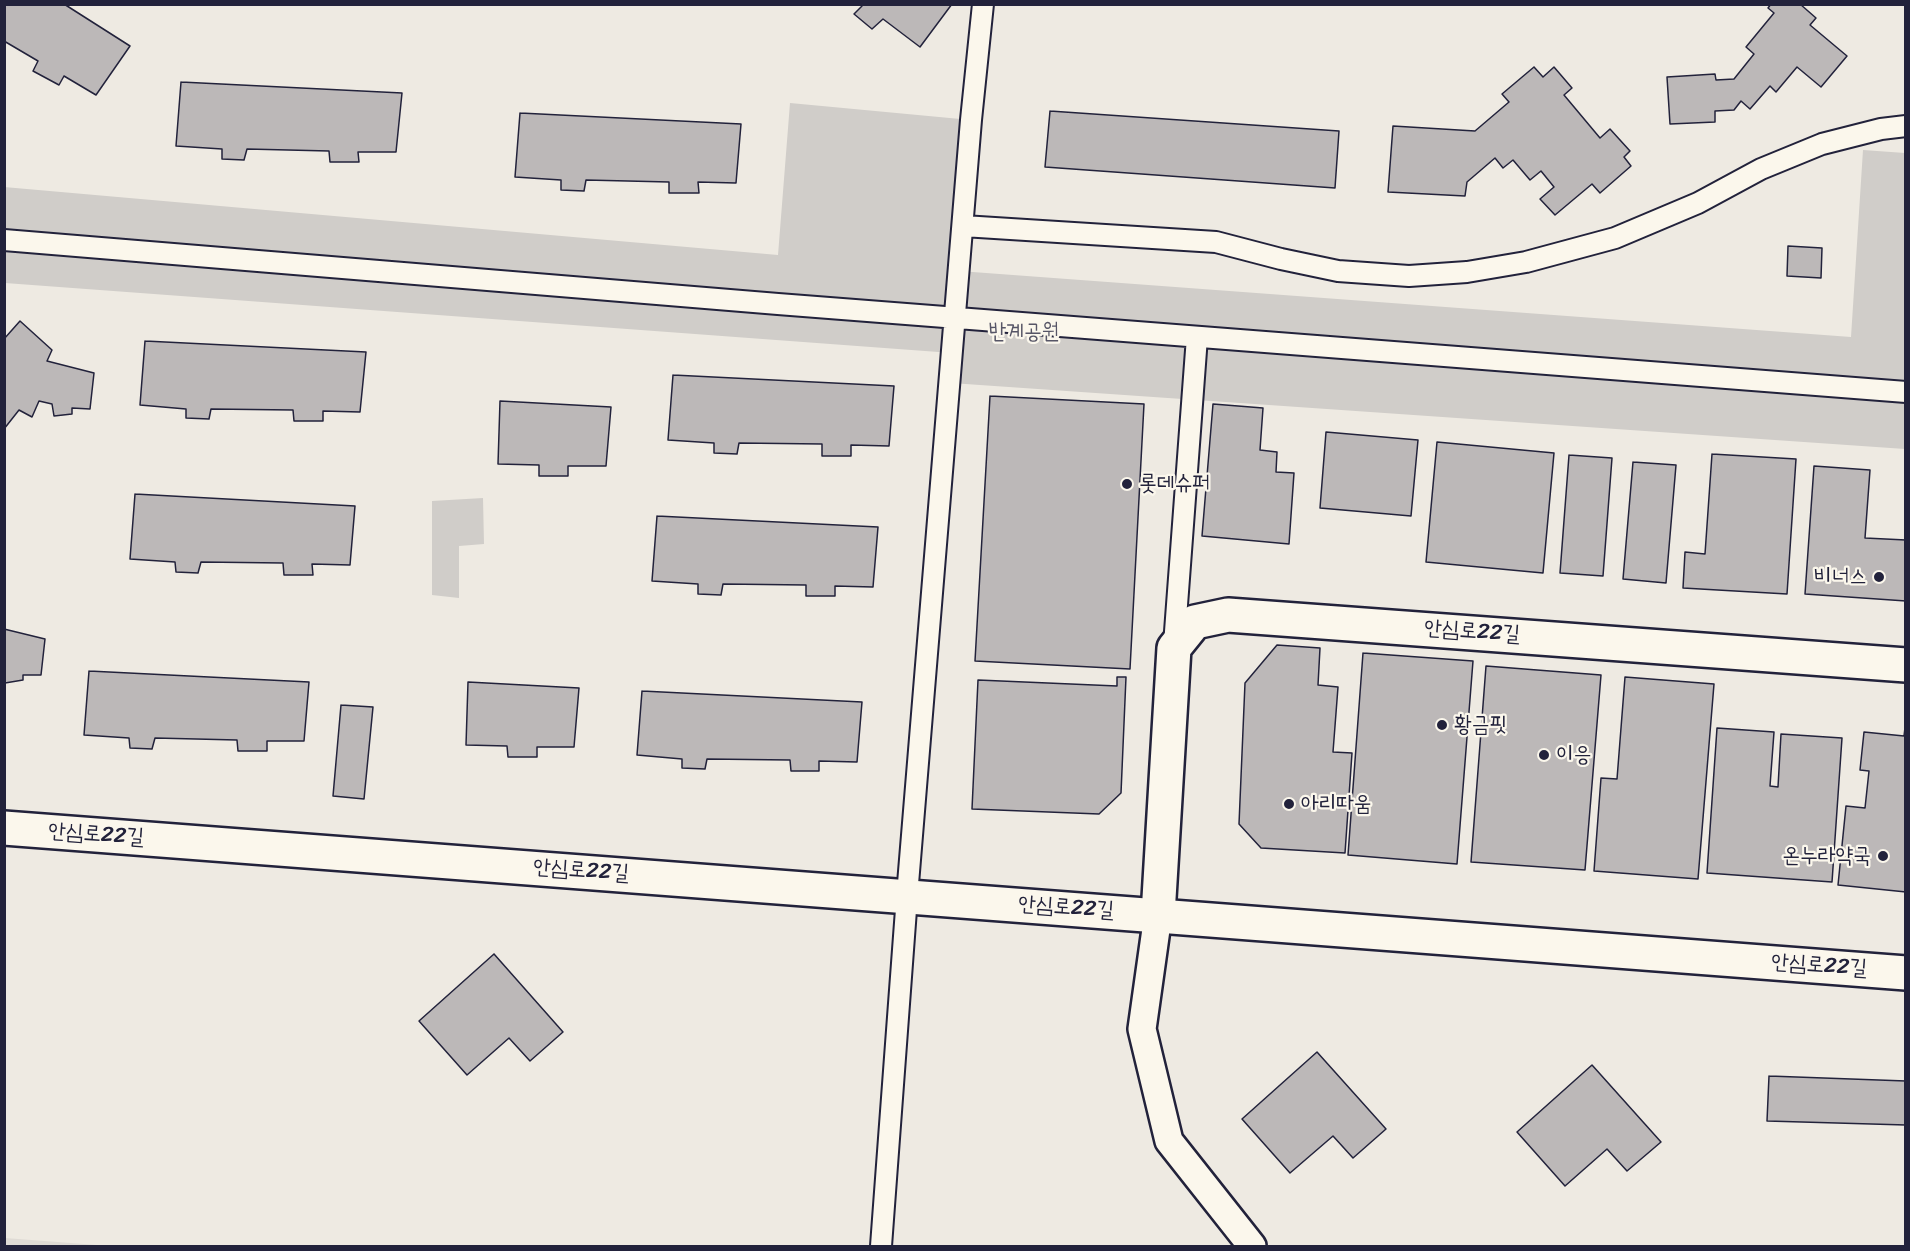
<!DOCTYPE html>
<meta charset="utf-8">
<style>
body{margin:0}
#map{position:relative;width:1910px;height:1251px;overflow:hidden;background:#eeeae2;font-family:Sriracha,sans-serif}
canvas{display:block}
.frame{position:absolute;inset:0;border:6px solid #22223b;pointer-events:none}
</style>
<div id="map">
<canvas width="1910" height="1251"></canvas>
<div class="frame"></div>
</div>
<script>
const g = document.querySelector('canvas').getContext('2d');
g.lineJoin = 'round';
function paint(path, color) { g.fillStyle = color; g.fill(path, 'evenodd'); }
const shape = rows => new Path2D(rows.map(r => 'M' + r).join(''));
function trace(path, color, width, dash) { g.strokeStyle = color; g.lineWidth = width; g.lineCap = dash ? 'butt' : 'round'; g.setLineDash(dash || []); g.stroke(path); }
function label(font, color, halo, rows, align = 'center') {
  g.font = font + ' Sriracha,"Poor Story",sans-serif'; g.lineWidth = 4.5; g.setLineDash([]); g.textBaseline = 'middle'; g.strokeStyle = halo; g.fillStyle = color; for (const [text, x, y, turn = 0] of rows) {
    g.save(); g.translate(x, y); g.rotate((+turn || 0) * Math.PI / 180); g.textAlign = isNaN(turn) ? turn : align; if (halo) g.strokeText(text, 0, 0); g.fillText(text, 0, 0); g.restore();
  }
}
paint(shape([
 [4,1238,5,1238,110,1246,5,1246]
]), '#dfdbd5');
paint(shape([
 [790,103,971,120,959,271,1851,337,1863,150,1905,153,1905,449,951,383,952,353,5,283,4,187,778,255],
 [483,498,484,544,459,546,459,598,432,595,432,501]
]), '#d0cdc9');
const building = shape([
 [4,4,64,4,130,46,96,95,64,76,59,85,33,71,38,61,4,41,4,4],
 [860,4,952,4,920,47,883,19,872,29,854,14,862,6,860,4],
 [1771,4,1800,4,1816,18,1810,25,1847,56,1821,87,1797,67,1776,92,1770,86,1750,109,1741,101,1734,110,1715,111,1715,122,1670,124,1667,77,1715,74,1716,80,1734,79,1754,54,1746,47,1774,13,1768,8,1771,4],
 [1534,67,1543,77,1554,67,1572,88,1564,95,1600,138,1610,129,1630,151,1624,157,1631,166,1600,193,1592,184,1555,215,1540,199,1554,187,1541,171,1530,180,1513,160,1503,168,1495,158,1467,182,1465,196,1388,192,1393,126,1475,131,1509,102,1502,94,1534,67],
 [181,82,402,93,396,152,358,152,359,162,330,162,329,151,247,149,244,160,222,159,222,149,176,146,181,82],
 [1050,111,1339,131,1335,188,1045,167,1050,111],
 [520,113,741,124,736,183,698,182,699,193,669,193,669,182,586,180,584,191,561,190,561,180,515,177,520,113],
 [1788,246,1822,248,1821,278,1787,276,1788,246],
 [20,321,52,350,47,361,94,373,90,409,72,408,72,414,54,416,52,404,39,401,32,417,19,410,4,429,4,339,20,321],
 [145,341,366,352,360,412,323,411,323,421,294,421,293,410,211,409,209,419,186,418,186,409,140,405,145,341],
 [673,375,894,386,889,446,851,445,851,456,822,456,822,444,739,443,737,454,714,453,714,443,668,440,673,375],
 [990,396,1144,404,1130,669,975,661,990,396],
 [500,401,611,407,606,466,568,466,568,476,539,476,539,465,498,464,500,401],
 [1213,404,1263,408,1260,450,1277,452,1276,472,1294,473,1289,544,1202,536,1213,404],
 [1326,432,1418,440,1411,516,1320,508,1326,432],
 [1437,442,1554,453,1543,573,1426,562,1437,442],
 [1712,454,1796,459,1787,594,1683,588,1685,552,1705,554,1712,454],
 [1569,455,1612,458,1603,576,1560,573,1569,455],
 [1633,462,1676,465,1666,583,1623,579,1633,462],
 [1814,466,1870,470,1865,538,1906,540,1906,601,1805,594,1814,466],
 [135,494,355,506,350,565,312,564,313,575,284,575,283,563,201,562,198,573,176,572,175,562,130,559,135,494],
 [657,516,878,527,873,587,835,586,835,596,806,596,806,585,723,584,721,595,698,594,698,584,652,581,657,516],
 [4,629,45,639,41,675,23,675,23,680,5,683,4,629],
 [1277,645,1320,648,1318,685,1338,687,1333,752,1352,753,1345,853,1261,848,1239,824,1245,683,1277,645],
 [1363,653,1473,661,1457,864,1348,855,1363,653],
 [1486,666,1601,675,1585,870,1471,862,1486,666],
 [89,671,309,682,304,741,267,741,267,751,238,751,237,740,155,738,152,749,130,748,129,738,84,735,89,671],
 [1117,677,1126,677,1121,793,1099,814,972,809,978,680,1117,686,1117,677],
 [1625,677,1714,684,1698,879,1594,871,1601,778,1617,779,1625,677],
 [468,682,579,688,574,747,537,747,537,757,508,757,507,746,466,745,468,682],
 [642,691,862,702,857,762,819,761,819,771,791,771,790,760,707,759,705,769,682,768,682,759,637,755,642,691],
 [341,705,373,707,364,799,333,796,341,705],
 [1906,719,1906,892,1838,885,1846,806,1865,808,1869,771,1860,770,1864,732,1904,736,1906,719],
 [1717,728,1774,732,1770,786,1778,787,1781,734,1842,738,1832,882,1707,873,1717,728],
 [494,954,563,1032,530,1061,509,1038,467,1075,419,1021,494,954],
 [1317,1052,1386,1129,1353,1158,1333,1136,1290,1173,1242,1119,1317,1052],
 [1592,1065,1661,1142,1627,1171,1607,1149,1565,1186,1517,1132,1592,1065],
 [1769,1076,1906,1081,1906,1125,1767,1121,1769,1076]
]);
paint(building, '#bcb8b8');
trace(building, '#22223b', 1.5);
const pedestrian = shape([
 [963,226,1216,242,1281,259,1338,271,1409,276,1467,272,1526,262,1615,238,1698,203,1761,169,1822,144,1881,129,1906,126],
 [4,240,778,304,1906,392],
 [1174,645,1197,337],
 [881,1246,907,896,971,120,983,4]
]);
const minor = shape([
 [1158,915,1142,1029,1169,1141,1252,1246]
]);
const tertiary = shape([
 [1158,915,1174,648,1195,622,1228,615,1906,665]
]);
const secondary = shape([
 [4,828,1906,973]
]);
trace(pedestrian, '#22223b', 24);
trace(minor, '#22223b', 32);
trace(tertiary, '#22223b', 38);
trace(secondary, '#22223b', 38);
trace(pedestrian, '#fbf7ec', 20);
trace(minor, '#fbf7ec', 27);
trace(tertiary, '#fbf7ec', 33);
trace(secondary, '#fbf7ec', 33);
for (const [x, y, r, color] of [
 [1127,484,6,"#22223b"],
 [1879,577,6,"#22223b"],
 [1442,725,6,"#22223b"],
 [1544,755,6,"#22223b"],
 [1289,804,6,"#22223b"],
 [1883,856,6,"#22223b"]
]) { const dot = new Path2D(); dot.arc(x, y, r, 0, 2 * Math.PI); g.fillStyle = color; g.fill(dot); trace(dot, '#fbf7ec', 2); }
label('22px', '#565566', '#fbf7ec', [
 ["반계공원",1024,332]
]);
label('22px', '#22223b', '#fbf7ec', [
 ["롯데슈퍼",1139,484],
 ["비너스",1867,577,"right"],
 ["황금핏",1454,725],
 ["이응",1556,755],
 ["아리따움",1301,804],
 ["온누라약국",1871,856,"right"]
], 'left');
label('22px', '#22223b', '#fbf7ec', [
 ["안심로22길",1472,632,4],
 ["안심로22길",96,835,4],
 ["안심로22길",581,871,4],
 ["안심로22길",1066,908,4],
 ["안심로22길",1819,966,4]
]);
</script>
